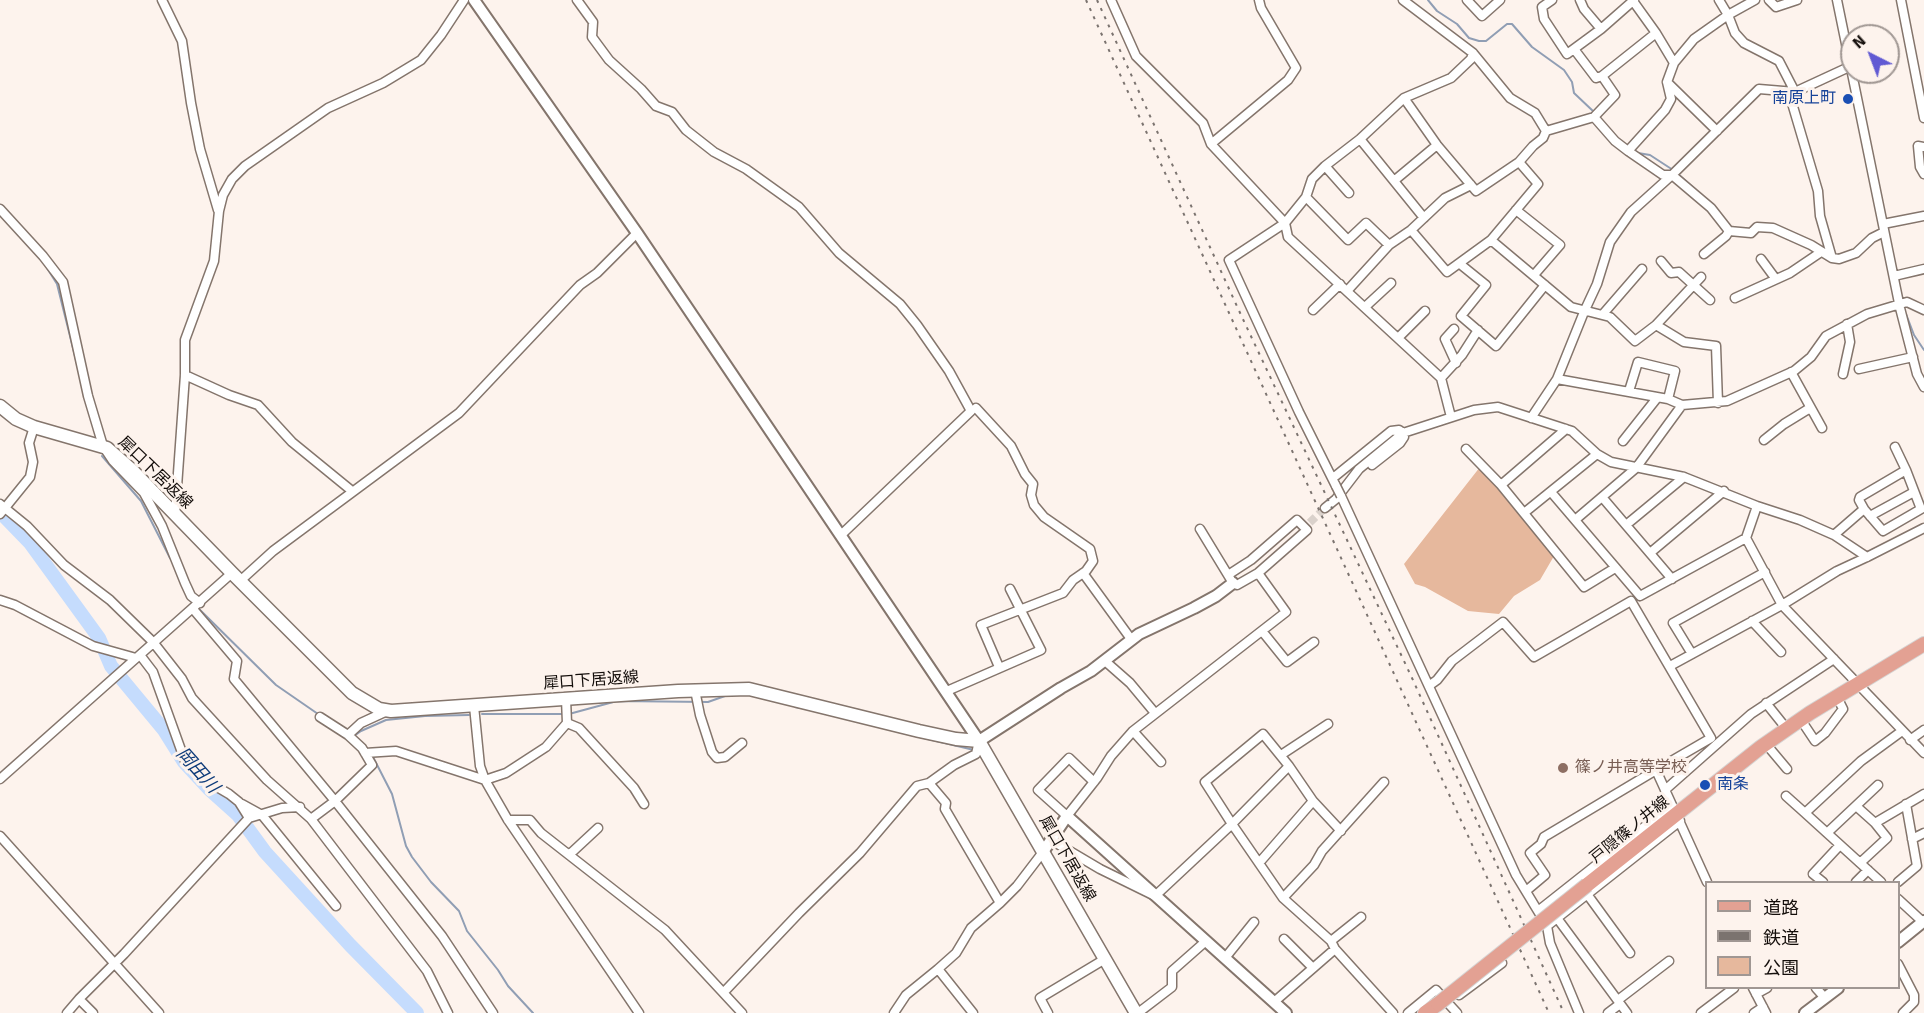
<!DOCTYPE html>
<meta charset="utf-8">
<style>
body{margin:0}
#map{position:relative;width:1924px;height:1013px;overflow:hidden;background:#fdf3ed;font-family:Signika,"Noto Sans JP",sans-serif}
canvas{display:block}
.legend{position:absolute;left:1705px;top:881px;width:195px;height:108px;box-sizing:border-box;background:#fdf3ed;border:2px solid #a09793;margin:0;padding:8px 10px;list-style:none;font-size:18px;color:#140e0b}
.legend li{display:flex;align-items:center;gap:12px;height:30px}
.legend b{width:30px;border:2px solid #a09793}
.north{position:absolute;left:1840px;top:24px;width:60px;height:60px;box-sizing:border-box;background:#fdf3ed;border:2px solid #a09793;border-radius:50%;rotate:318deg;font-size:16px;font-weight:700;line-height:24px;text-align:center;color:#140e0b}
.north::after{content:'';display:block;margin:auto;width:21px;height:27px;background:#615ad3;clip-path:polygon(50% 0,100% 100%,50% 72%,0 100%)}
</style>
<div id="map">
<canvas width="1924" height="1013"></canvas>
<ul class="legend">
<li><b style="height:8px;background:#e3a193"></b>道路</li>
<li><b style="height:8px;background:#7b736f"></b>鉄道</li>
<li><b style="height:16px;background:#e6b89d"></b>公園</li>
</ul>
<div class="north">N</div>
</div>
<script>
const g = document.querySelector('canvas').getContext('2d');
g.lineJoin = 'round';
function paint(path, color) { g.fillStyle = color; g.fill(path, 'evenodd'); }
const shape = rows => new Path2D(rows.map(r => 'M' + r).join(''));
function trace(path, color, width, dash) { g.strokeStyle = color; g.lineWidth = width; g.lineCap = dash ? 'butt' : 'round'; g.setLineDash(dash || []); g.stroke(path); }
function label(font, color, halo, rows, align = 'center') {
  g.font = font + ' Signika,"Noto Sans JP",sans-serif'; g.lineWidth = 6; g.setLineDash([]); g.textBaseline = 'middle'; g.strokeStyle = halo; g.fillStyle = color; for (const [text, x, y, turn = 0] of rows) {
    g.save(); g.translate(x, y); g.rotate((+turn || 0) * Math.PI / 180); g.textAlign = isNaN(turn) ? turn : align; if (halo) g.strokeText(text, 0, 0); g.fillText(text, 0, 0); g.restore();
  }
}
paint(shape([
 [1480,467,1554,556,1540,580,1514,596,1499,614,1468,611,1425,587,1415,584,1404,564]
]), '#e6b89d');
trace(shape([
 [1428,0,1437,11,1457,24,1469,38,1479,41,1486,41,1507,24,1512,24,1532,47,1564,70,1572,82,1574,93,1594,112],
 [1634,150,1638,153,1650,155,1673,170],
 [1678,174,1696,190],
 [47,268,57,284,78,368],
 [1906,314,1914,335,1924,350],
 [102,456,141,501,170,558],
 [197,607,276,685,318,714],
 [795,707,807,709],
 [482,714,563,714],
 [569,714,617,701,708,702,725,696],
 [911,735,974,750],
 [354,736,361,731,386,720,425,716,469,715],
 [372,755,392,794,406,846,412,857,431,882,459,911,467,931,498,970,508,986,533,1013]
]), '#909eb4', 2);
trace(shape([
 [0,512,30,543,99,638,111,666,164,730,184,762,209,789,238,815,265,852,350,945,417,1013]
]), '#c5dcfd', 14);
trace(shape([
 [1301,531,1325,508]
]), '#dad1cb', 8, [8, 4]);
const minor = shape([
 [162,0,182,41,191,103,200,149,218,210],
 [577,0,593,22,592,37,609,60,641,89,656,106,672,112,686,130,714,152,746,169,799,207,839,253,900,304,917,325,949,371,971,411,841,535],
 [1111,0,1136,56,1203,123,1211,144,1285,223,1288,237,1441,378,1451,417],
 [1403,0,1473,53,1510,98,1535,113,1546,131],
 [1467,0,1482,16,1500,0],
 [1552,0,1542,7,1544,19,1567,54,1601,29,1634,0],
 [1580,0,1584,9,1601,29],
 [1719,0,1728,15,1735,33,1744,43,1779,61,1795,92],
 [1769,0,1776,7,1797,0],
 [1837,0,1900,308,1917,374,1924,387],
 [1901,0,1924,118],
 [1656,33,1674,63,1694,39,1728,15,1755,0],
 [1574,49,1596,78,1602,76,1656,33,1633,1],
 [1667,82,1717,131],
 [1789,93,1818,191,1820,216,1832,258],
 [1404,98,1437,145,1476,191,1519,162,1533,146,1543,138,1546,131],
 [1594,117,1615,141,1628,151,1663,175,1672,175,1759,89,1795,92,1849,67],
 [1546,131,1594,117,1615,95,1602,76],
 [1360,139,1424,218],
 [1211,144,1288,80,1296,68,1261,8,1259,0],
 [1924,147,1918,146,1920,167,1924,174],
 [1628,151,1665,110,1671,99,1667,82,1674,63],
 [1325,166,1349,193],
 [1395,180,1437,145],
 [1306,197,1348,240,1366,223,1389,245],
 [0,209,43,256,63,282,88,396,103,446,113,461,144,493,162,526,185,583,191,596,200,603],
 [1516,210,1560,245,1534,275],
 [1883,224,1924,216],
 [1411,230,1447,272,1491,240,1571,307,1610,317,1635,341,1656,325,1701,277],
 [1491,240,1538,184,1519,162],
 [1704,254,1726,236,1729,231],
 [1761,259,1775,278],
 [1661,261,1671,273,1679,272,1710,300],
 [1460,264,1486,285,1461,316,1496,346,1545,285],
 [1894,276,1924,269],
 [1347,291,1389,245,1411,230,1445,198,1471,185],
 [1735,298,1790,273,1821,252],
 [1365,307,1391,283],
 [1313,310,1340,284],
 [1603,314,1642,269],
 [1656,325,1684,342,1716,346,1718,403],
 [1454,329,1445,339,1456,363],
 [1398,338,1425,311],
 [1859,369,1913,357],
 [1791,372,1822,428],
 [1843,374,1850,342,1847,324],
 [185,375,229,395,258,405,292,442,352,491],
 [1441,378,1462,355,1478,330],
 [1557,379,1668,399,1682,405,1727,401,1794,371,1811,357,1826,336,1867,314,1907,302,1924,310],
 [1629,391,1638,362,1675,371,1668,399],
 [976,408,1011,446,1025,474,1033,484,1031,495,1034,505,1044,517,1090,549,1093,561,1086,571,1073,580,1063,593,981,625,999,667],
 [1531,418,1557,379,1584,312,1597,284,1610,242,1631,212,1672,175,1711,208,1729,231,1751,233,1757,227,1773,228,1811,245,1832,258,1839,259,1856,253,1872,238,1884,232],
 [1764,440,1784,424,1810,408],
 [1623,441,1657,398],
 [1466,449,1501,485,1584,587,1615,568],
 [1333,478,1391,431,1399,430,1403,433,1404,437,1400,443,1372,465],
 [1501,485,1566,429],
 [1336,486,1299,412,1229,260,1285,223,1306,197,1312,179,1325,166,1360,139,1404,98,1451,78,1471,59,1473,53],
 [1551,492,1640,596,1746,538],
 [1341,496,1516,875,1547,926,1550,943,1579,1013],
 [1602,497,1672,579],
 [0,504,27,526,64,565,110,600,153,642,182,679,192,698,202,709,267,780,311,819,427,971,448,1013],
 [1757,506,1746,538,1782,605,1924,753],
 [1325,508,1336,499,1359,469,1403,433,1474,410,1498,407,1572,431,1597,454,1611,462,1684,477,1757,506,1800,520,1834,535,1867,557],
 [1864,509,1859,500,1860,497,1906,470],
 [1524,513,1597,454],
 [0,514,30,477,33,462,29,443,34,427],
 [175,515,185,375,185,340,214,261,219,211,223,195,232,179,245,166,328,108,383,83,421,60,441,35,464,0],
 [1870,516,1914,492],
 [1575,520,1636,468,1682,405],
 [1626,525,1684,477],
 [1200,529,1231,580],
 [1834,535,1864,509,1883,531,1921,509,1906,470,1895,447],
 [1650,553,1724,491],
 [1083,573,1131,639],
 [1228,575,1251,560,1297,520,1307,530,1258,573,1237,585,1233,583],
 [240,581,273,551,459,413,580,285,597,273,637,233],
 [0,600,15,605,93,646,136,658],
 [193,609,237,661,234,679,335,801,442,936,493,1013],
 [1752,621,1781,652],
 [1262,631,1287,662,1314,642],
 [1692,654,1673,623,1765,572],
 [140,655,153,672,185,761,212,784,229,794,239,802,249,818],
 [1105,661,1130,683,1155,713],
 [1670,666,1782,605,1837,571,1867,557,1924,528],
 [1430,685,1437,680,1452,661,1503,622,1534,657,1631,601,1711,738,1656,770,1707,882],
 [695,690,700,715,712,752,717,758,725,757,742,743],
 [947,691,1041,650,1010,589],
 [1766,703,1782,723],
 [474,706,480,766,485,780,508,820,639,1013],
 [567,723,579,728,634,788,644,804],
 [1805,726,1815,741,1825,733,1843,709,1837,697],
 [1133,731,1161,762],
 [348,735,361,723,387,711],
 [1910,740,1924,730],
 [1766,744,1787,769],
 [365,753,396,751,485,780,506,773,546,747,567,723,566,699],
 [1281,755,1328,724],
 [1289,766,1313,801,1341,831],
 [0,779,232,573],
 [1094,782,1069,758,1038,790,1067,816,1097,778,1111,756,1133,731,1286,612,1258,573],
 [929,783,946,803,945,809,1000,903],
 [1665,790,1751,714,1834,659],
 [1786,796,1805,813],
 [242,804,262,815,336,906],
 [1856,806,1875,823,1887,838,1860,863],
 [311,819,335,801,372,765,362,748,348,735,320,717],
 [508,820,530,820,541,833,665,930,742,1013],
 [1875,823,1924,794],
 [1827,833,1878,785],
 [0,836,159,1013],
 [1912,839,1924,833],
 [1051,840,1100,869,1155,896,1232,824,1289,766,1263,734,1205,782,1232,824,1283,898,1331,941,1335,949,1393,1013],
 [570,854,598,828],
 [1259,863,1313,801],
 [1823,882,1813,874,1840,845],
 [1856,882,1868,870],
 [1881,882,1805,813,1861,761,1902,731],
 [1898,882,1917,866,1906,804],
 [1526,891,1545,875,1530,853,1541,844,1544,837,1656,770],
 [1587,894,1630,953],
 [1283,898,1314,865,1322,851,1384,782],
 [1898,899,1923,922],
 [1538,911,1672,805],
 [1557,918,1627,1013],
 [1547,926,1680,821],
 [1284,939,1313,968],
 [1331,941,1361,917],
 [1225,958,1254,922],
 [1898,964,1914,995,1914,1002,1903,1013],
 [1753,988,1766,1013],
 [1816,988,1825,998],
 [724,992,799,913,860,853,917,786,929,783,954,765,976,754,979,741],
 [1756,994,1767,988],
 [1459,995,1502,963],
 [1618,1000,1669,961],
 [1274,1002,1335,949],
 [67,1013,79,999],
 [93,1013,79,999,124,954,249,818,282,808,300,807],
 [894,1013,906,995,938,969],
 [973,1013,938,969,956,953,971,928,1000,903,1017,886,1043,852],
 [1048,1013,1040,998,1105,959],
 [1138,1013,1172,987,1172,971,1206,941],
 [1408,1013,1436,990,1457,1013],
 [1608,1013,1620,1004],
 [1701,1013,1734,988],
 [1754,1013,1763,1007]
]);
const tertiary = shape([
 [474,0,637,233,979,741,1061,688,1091,671,1139,634,1194,608,1216,596,1233,583],
 [1043,852,1067,816,1286,1013],
 [1898,942,1924,921],
 [1805,1013,1838,988]
]);
const secondary = shape([
 [0,406,16,419,34,427,107,448,132,470,232,573,352,693,379,709,391,711,678,691,749,689,919,731,956,739,979,741,1136,1013]
]);
const primary = shape([
 [1587,885,1761,747,1810,713,1924,644],
 [1425,1013,1438,1004]
]);
trace(minor, '#84756c', 11);
trace(tertiary, '#84756c', 14);
trace(secondary, '#84756c', 15);
trace(primary, '#d5d4d3', 16);
trace(minor, '#fff', 8);
trace(tertiary, '#fff', 10);
trace(secondary, '#fff', 12);
trace(primary, '#e3a193', 14);
trace(shape([
 [1086,0,1549,1013],
 [1097,0,1241,315,1412,678,1564,1013]
]), '#7b736f', 2, [3, 6]);
const minorBridge = shape([
 [1336,486,1341,496]
]);
const primaryBridge = shape([
 [1438,1004,1587,885]
]);
trace(minorBridge, '#84756c', 11, []);
trace(primaryBridge, '#d5d4d3', 16, []);
trace(minorBridge, '#fff', 8);
trace(primaryBridge, '#e3a193', 14);
for (const [x, y, r, color] of [
 [1848,99,6,"#1a4fb4"],
 [1563,768,6,"#8d6e63"],
 [1705,785,6,"#1a4fb4"]
]) { const dot = new Path2D(); dot.arc(x, y, r, 0, 2 * Math.PI); g.fillStyle = color; g.fill(dot); trace(dot, '#fdf3ed', 2); }
label('16px', '#164399', '#fdf3ed', [
 ["南原上町",1836,99],
 ["南条",1717,785,"left"]
], 'right');
label('16px', '#140e0b', '#fdf3ed', [
 ["犀口下居返線",155,473,44],
 ["犀口下居返線",591,681,-4],
 ["戸隠篠ノ井線",1630,830,-39],
 ["犀口下居返線",1067,859,60]
]);
label('16px', '#785e54', '#fdf3ed', [
 ["篠ノ井高等学校",1575,768]
], 'left');
label('italic 18px', '#0d3b7a', '#fdf3ed', [
 ["岡田川",197,771,48]
]);
</script>
